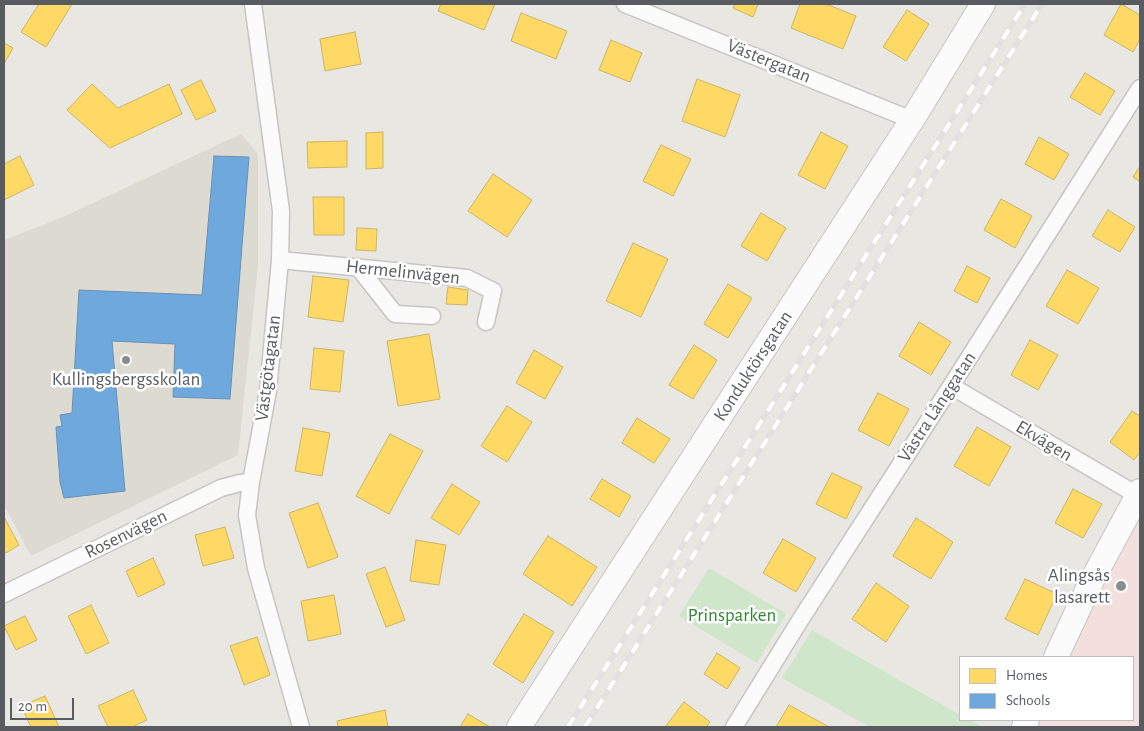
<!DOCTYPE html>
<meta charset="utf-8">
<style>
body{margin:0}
#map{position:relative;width:1144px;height:731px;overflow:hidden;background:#e8e7e2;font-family:"Alegreya Sans",sans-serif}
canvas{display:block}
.frame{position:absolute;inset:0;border:5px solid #585c61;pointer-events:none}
.legend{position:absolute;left:959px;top:656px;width:175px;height:65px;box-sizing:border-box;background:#fff;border:1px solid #bcbec0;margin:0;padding:6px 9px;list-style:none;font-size:15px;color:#585c61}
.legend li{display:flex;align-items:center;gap:10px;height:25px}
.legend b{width:25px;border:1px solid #bcbec0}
.scale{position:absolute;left:10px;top:698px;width:64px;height:22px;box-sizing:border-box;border:2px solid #585c61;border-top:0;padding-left:6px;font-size:15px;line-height:18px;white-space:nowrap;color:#585c61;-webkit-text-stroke:4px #fff;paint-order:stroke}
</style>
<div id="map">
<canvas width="1144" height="731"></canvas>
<div class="frame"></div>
<ul class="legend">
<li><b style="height:14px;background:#ffd966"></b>Homes</li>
<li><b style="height:14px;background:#6fa8dc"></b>Schools</li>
</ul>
<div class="scale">20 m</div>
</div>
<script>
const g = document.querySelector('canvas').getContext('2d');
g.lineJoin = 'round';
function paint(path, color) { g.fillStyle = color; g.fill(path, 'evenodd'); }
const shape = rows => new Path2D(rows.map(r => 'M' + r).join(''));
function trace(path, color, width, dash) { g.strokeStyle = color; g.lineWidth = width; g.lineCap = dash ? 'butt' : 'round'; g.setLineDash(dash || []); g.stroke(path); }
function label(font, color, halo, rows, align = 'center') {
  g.font = font + ' "Alegreya Sans",sans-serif'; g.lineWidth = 5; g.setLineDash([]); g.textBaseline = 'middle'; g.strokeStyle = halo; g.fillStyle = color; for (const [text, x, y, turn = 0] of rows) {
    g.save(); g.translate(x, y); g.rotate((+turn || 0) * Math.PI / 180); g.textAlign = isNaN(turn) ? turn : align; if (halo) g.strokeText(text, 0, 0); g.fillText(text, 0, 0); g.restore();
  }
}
paint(shape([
 [241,134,258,154,258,265,238,455,31,556,4,505,4,240,63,217]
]), '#dcdad1');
paint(shape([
 [1140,514,1140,727,1028,727,1032,720,1133,720,1133,657,1065,657]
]), '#f3e0dc');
paint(shape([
 [709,568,786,614,757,663,679,616],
 [812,630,960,715,960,720,969,720,982,727,870,727,782,678]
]), '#cfe6cb');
const homes = shape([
 [39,4,72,4,46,47,21,32,39,4],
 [441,4,495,4,484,30,438,11,441,4],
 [735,4,758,4,753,17,733,8,735,4],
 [800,4,826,4,856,16,843,49,791,28,800,4],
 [1121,4,1140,15,1140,39,1133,52,1104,35,1121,4],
 [907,10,929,24,906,61,883,47,907,10],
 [521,13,567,31,556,59,511,41,521,13],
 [355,32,361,64,325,71,320,39,355,32],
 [611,40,642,53,630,82,599,70,611,40],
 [4,43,13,48,4,64,4,43],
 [1085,73,1115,91,1100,115,1070,97,1085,73],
 [697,79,740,95,725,137,682,121,697,79],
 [201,80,216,111,196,120,181,90,201,80],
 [92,84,118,108,169,84,182,114,110,148,67,110,92,84],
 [383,132,383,168,366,169,366,133,383,132],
 [821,132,848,146,825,189,798,175,821,132],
 [1039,137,1069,154,1054,180,1025,164,1039,137],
 [347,141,347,167,308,168,307,142,347,141],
 [661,145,691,159,673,196,643,181,661,145],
 [20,156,34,185,4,200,4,164,20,156],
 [1140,166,1140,182,1133,177,1140,166],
 [493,174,532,200,507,237,468,211,493,174],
 [313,197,344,197,344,235,314,235,313,197],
 [1001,199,1032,216,1015,248,984,230,1001,199],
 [1108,210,1135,227,1120,252,1092,236,1108,210],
 [761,213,786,228,767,261,741,246,761,213],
 [357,228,377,229,376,251,356,250,357,228],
 [633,243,668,259,641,317,606,301,633,243],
 [967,266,990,278,977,303,954,291,967,266],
 [1067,270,1099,288,1078,324,1046,306,1067,270],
 [313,276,349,280,343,322,308,317,313,276],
 [728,284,752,298,728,338,704,324,728,284],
 [448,287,468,290,467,305,446,304,448,287],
 [919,322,951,342,931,375,899,356,919,322],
 [429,334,440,399,398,406,387,341,429,334],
 [1030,340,1058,355,1038,390,1011,375,1030,340],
 [694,345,717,360,693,399,669,385,694,345],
 [314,348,344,351,340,392,310,389,314,348],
 [534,350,563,367,545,399,516,383,534,350],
 [878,393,909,409,889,446,858,430,878,393],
 [507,406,532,422,507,462,481,446,507,406],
 [1132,411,1140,416,1140,452,1134,460,1110,442,1132,411],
 [637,418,670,439,654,463,622,443,637,418],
 [977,427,1011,447,989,486,954,466,977,427],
 [303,428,330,433,322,476,295,471,303,428],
 [390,434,423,451,389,514,356,496,390,434],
 [832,473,862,487,846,519,816,504,832,473],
 [602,479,631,496,619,517,590,499,602,479],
 [452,484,480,502,459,535,431,518,452,484],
 [1073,489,1102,504,1083,538,1055,523,1073,489],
 [318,503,338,557,308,568,289,513,318,503],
 [916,518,953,542,931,579,893,556,916,518],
 [5,519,19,545,4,554,4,520,5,519],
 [225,527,234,558,203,566,195,535,225,527],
 [548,536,597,567,572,606,523,574,548,536],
 [783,539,816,558,796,592,763,573,783,539],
 [416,540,446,545,439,585,410,581,416,540],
 [153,558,165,584,138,597,126,571,153,558],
 [385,567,405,620,386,627,366,574,385,567],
 [1025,579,1057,594,1038,635,1005,619,1025,579],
 [876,583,909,606,886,642,852,619,876,583],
 [334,595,341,634,308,641,301,601,334,595],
 [91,605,109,643,86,654,68,616,91,605],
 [524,614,554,632,523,683,493,664,524,614],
 [25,616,37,640,16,650,4,626,25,616],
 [257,637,270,675,244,685,230,646,257,637],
 [717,653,740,668,727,689,704,674,717,653],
 [133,690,147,720,132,727,108,727,98,706,133,690],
 [45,696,59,727,31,727,21,706,45,696],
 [684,702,710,722,706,727,665,727,684,702],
 [789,705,829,727,776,727,789,705],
 [385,710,388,727,338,727,337,721,385,710],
 [468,714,490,727,460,727,468,714]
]);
paint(homes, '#ffd966');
trace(homes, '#cdb464', 1);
const schools = shape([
 [214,156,249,157,230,399,173,397,175,344,112,341,125,491,64,498,60,482,56,427,62,426,60,415,72,413,79,290,202,295,214,156]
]);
paint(schools, '#6fa8dc');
trace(schools, '#6891b7', 1);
const street = shape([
 [253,4,281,211,280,260,268,391,251,482,247,515,256,568,301,727],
 [625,4,912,120],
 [280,260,467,278,493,291,486,322],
 [358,267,395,314,432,316],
 [951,386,1137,495],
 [4,594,221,488,240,483,251,482],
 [734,727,799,622,951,386,1140,88]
]);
const secondary = shape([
 [1056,657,1090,584,1140,491],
 [519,727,912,120,983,4],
 [1024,727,1027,720]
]);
trace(street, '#c5c5c3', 19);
trace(secondary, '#c5c5c4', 26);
trace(street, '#fcfbfb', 16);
trace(secondary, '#fcfbfb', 24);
const rail = shape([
 [568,727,1025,4],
 [585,727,1042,4]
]);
trace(rail, '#e1e1e0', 5.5);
trace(rail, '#fff', 4, [11]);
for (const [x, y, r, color] of [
 [126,360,5,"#8a8d8e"],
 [1121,586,6,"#8a8d8e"]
]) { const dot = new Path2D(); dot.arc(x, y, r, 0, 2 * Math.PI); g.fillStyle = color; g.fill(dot); trace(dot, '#fff', 2); }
label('19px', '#585c61', '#fff', [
 ["Västergatan",769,61,22],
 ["Hermelinvägen",403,272,6],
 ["Konduktörsgatan",753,366,-57],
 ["Västgötagatan",268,368,-83],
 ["Västra Långgatan",937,407,-57],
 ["Ekvägen",1044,441,31],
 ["Rosenvägen",126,534,-26]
]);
label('19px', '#585c61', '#fff', [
 ["Kullingsbergsskolan",126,379],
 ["Alingsås",1110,575,"right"],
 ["lasarett",1110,597,"right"]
]);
label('19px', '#318733', '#fff', [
 ["Prinsparken",732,615]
]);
</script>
